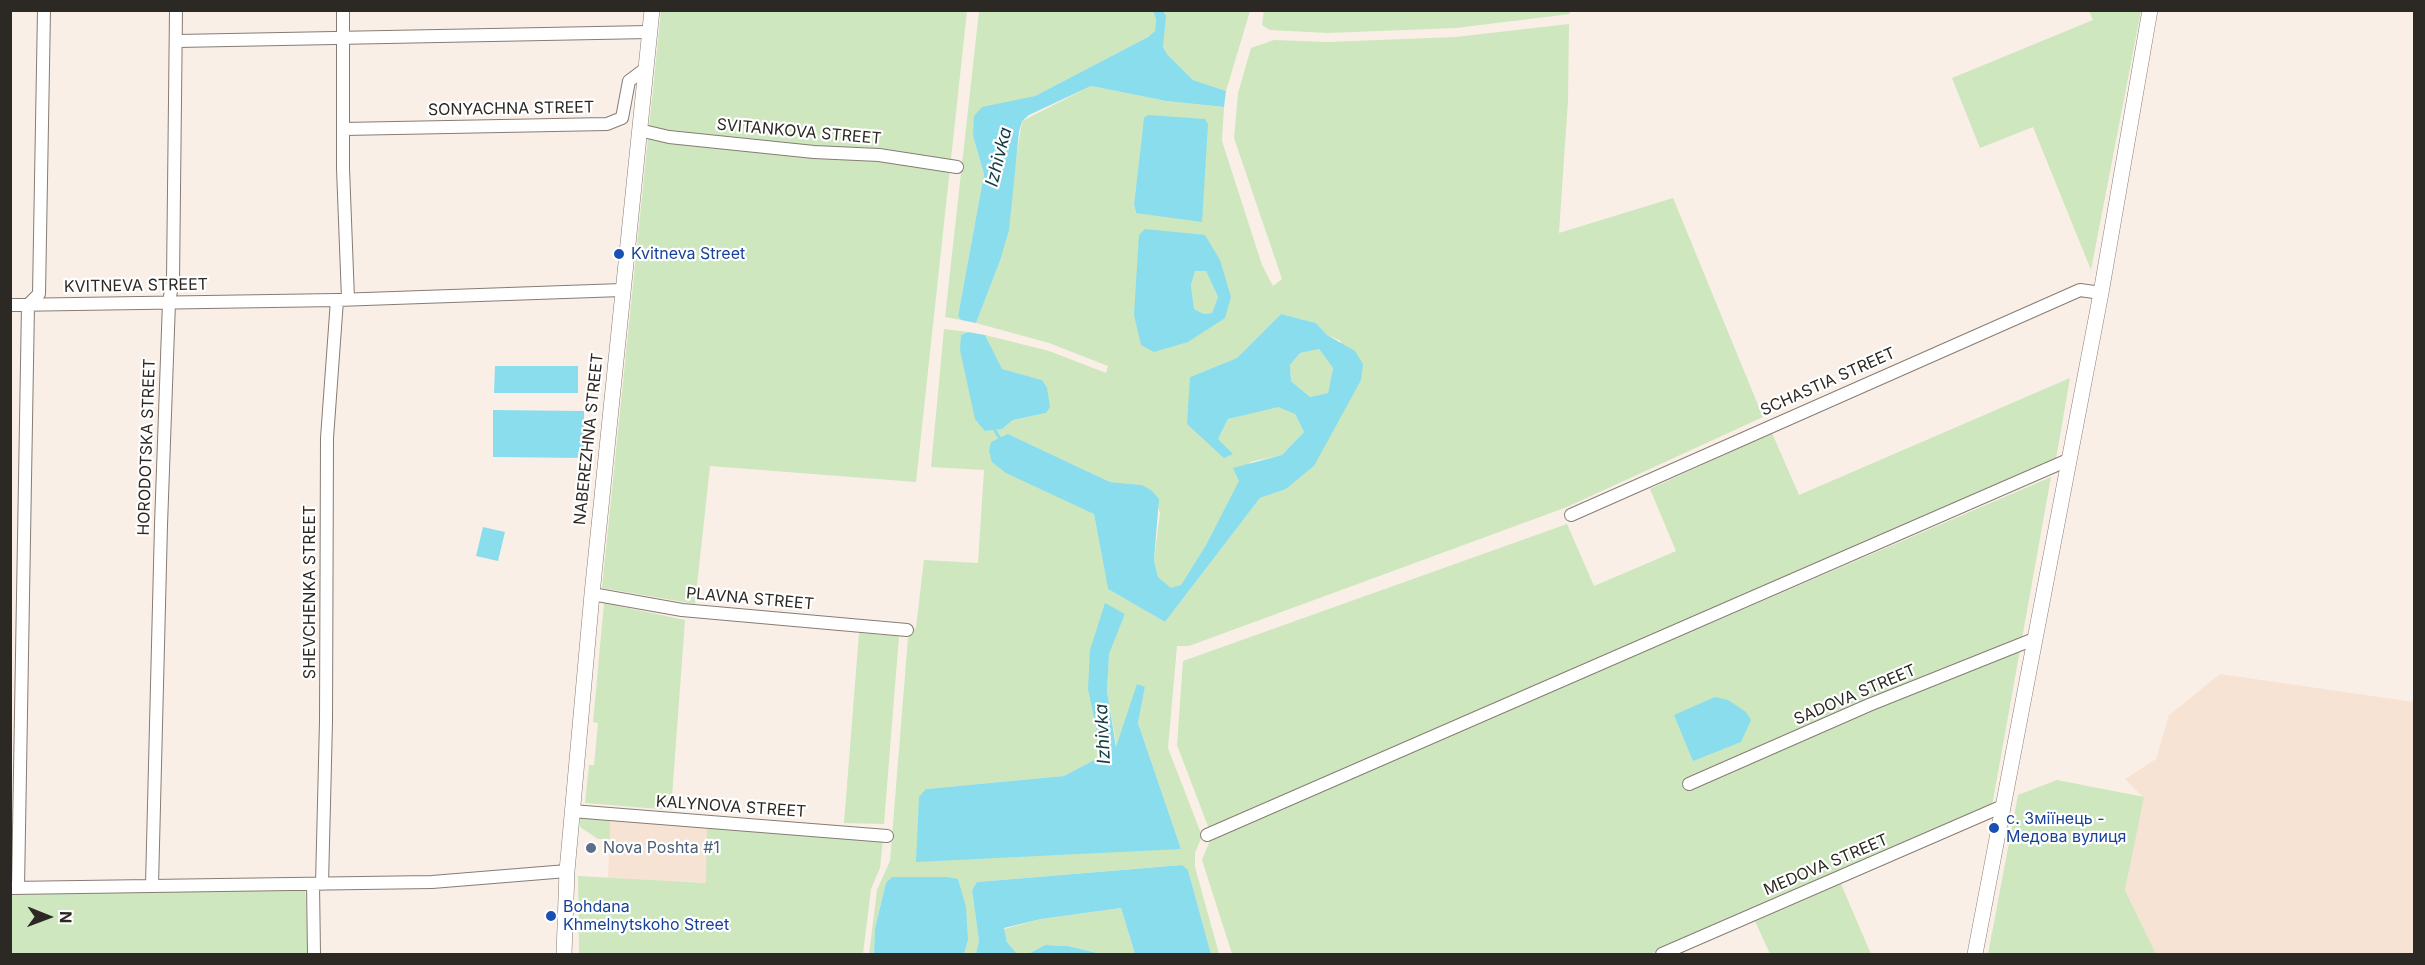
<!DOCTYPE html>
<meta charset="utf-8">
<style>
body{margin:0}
#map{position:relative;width:2425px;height:965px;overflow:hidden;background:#faefe6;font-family:Inter,sans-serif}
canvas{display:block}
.frame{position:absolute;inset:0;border:12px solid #2c2824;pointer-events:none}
.north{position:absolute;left:18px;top:887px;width:60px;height:60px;-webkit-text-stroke:4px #fff;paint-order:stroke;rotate:91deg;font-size:16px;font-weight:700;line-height:24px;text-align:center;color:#2c2824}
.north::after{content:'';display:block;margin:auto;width:21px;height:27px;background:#2c2824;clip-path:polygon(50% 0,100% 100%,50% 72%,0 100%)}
</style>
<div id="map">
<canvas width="2425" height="965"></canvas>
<div class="frame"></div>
<div class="north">N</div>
</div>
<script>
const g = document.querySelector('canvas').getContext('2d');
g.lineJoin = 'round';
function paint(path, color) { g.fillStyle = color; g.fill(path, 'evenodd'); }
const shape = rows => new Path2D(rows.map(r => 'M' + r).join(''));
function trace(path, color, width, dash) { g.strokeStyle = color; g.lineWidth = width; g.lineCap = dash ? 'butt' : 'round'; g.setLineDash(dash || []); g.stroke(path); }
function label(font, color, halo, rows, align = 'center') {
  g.font = font + ' Inter,sans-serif'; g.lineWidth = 4.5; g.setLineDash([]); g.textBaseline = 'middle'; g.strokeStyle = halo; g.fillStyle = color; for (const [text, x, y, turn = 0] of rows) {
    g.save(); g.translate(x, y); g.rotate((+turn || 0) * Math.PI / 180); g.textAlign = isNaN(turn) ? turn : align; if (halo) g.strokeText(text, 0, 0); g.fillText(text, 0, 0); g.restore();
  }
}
paint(shape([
 [2220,674,2414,702,2414,954,2156,954,2125,890,2143,797,2125,779,2156,759,2169,715],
 [610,820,707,827,707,883,608,878]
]), '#f7e3d4');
paint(shape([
 [1264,10,1570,10,1570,14,1456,28,1328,33,1270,30,1262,25],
 [661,11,967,11,916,482,710,466,695,604,602,588],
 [979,11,1153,11,1156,19,1155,31,1148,37,1035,96,1015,102,973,136,984,174,958,316,961,320,945,317],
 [1163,11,1250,11,1226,91,1193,80,1167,54,1163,47,1165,16],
 [2089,11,2141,11,2091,270,2033,127,1980,148,1952,78,2093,20],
 [1569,24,1568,100,1559,233,1673,198,1763,417,1567,507,1189,646,1177,646,1168,748,1202,836,1195,853,1195,867,1219,954,1211,954,1188,870,1181,865,977,882,972,890,979,941,976,954,964,954,968,940,886,883,875,928,874,954,869,954,877,890,890,861,908,638,916,627,924,560,978,563,984,470,931,467,944,329,968,332,961,335,1002,429,1013,420,1046,413,1042,380,1001,369,985,335,1049,351,1106,373,1108,366,1049,343,976,323,1000,261,1022,121,1091,86,1166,101,1224,107,1222,141,1262,265,1273,286,1282,279,1234,138,1238,93,1251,48,1274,40,1328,42,1456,37],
 [1144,119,1136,213,1134,204],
 [1205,235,1225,318,1134,315],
 [1281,314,1316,323,1327,335,1341,341,1314,466,1286,489,1260,498,1165,622,1108,589,1094,514,1008,434,1110,482,1141,485,1151,490,1160,513,1154,560,1158,577,1171,589,1181,585,1206,545,1250,462,1282,455,1304,432,1295,414,1278,406,1228,419,1218,439,1190,377,1237,358],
 [1105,604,1125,614,1109,653,1107,691,1117,749,1137,685,1145,687,1138,723,1181,849,926,789,1064,776,1098,758],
 [1195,270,1206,271,1218,297,1212,313,1204,314,1194,309,1191,285],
 [1319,349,1333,368,1328,393,1310,397,1291,381,1290,365,1300,353],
 [2070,378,2056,459,1209,829,1177,745,1183,661,1567,524,1594,586,1676,551,1650,489,1772,433,1799,495],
 [2051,477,1992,806,1650,954,1232,954,1202,860,1211,838],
 [604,603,685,620,671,810,585,803,589,765,594,765,598,723,593,722],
 [859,633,899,636,884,824,844,823],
 [2057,780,2144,797,2125,890,2156,954,1988,954,2018,795],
 [580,818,610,820,610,839,598,839,580,827],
 [707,827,883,840,880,868,871,889,863,954,579,954,578,876,706,883],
 [1841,884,1871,954,1770,954,1755,921],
 [148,889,305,889,309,954,11,954,10,894],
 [1121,908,1135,954,1101,954,1068,946,1045,945,1028,954,1017,954,1007,942,1004,929,1041,919]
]), '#cee7be');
paint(shape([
 [1153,11,1163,11,1166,16,1163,47,1167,54,1193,80,1226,91,1224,107,1166,101,1091,86,1029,115,1022,121,1019,132,1009,230,1000,261,976,323,961,320,958,316,984,174,973,136,974,116,982,107,1035,96,1148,37,1155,31,1156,19],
 [1148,115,1205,119,1208,124,1202,222,1136,213,1134,204,1144,118],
 [1145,229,1205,235,1220,260,1231,297,1225,318,1188,342,1154,352,1141,345,1134,315,1139,235],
 [1195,271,1206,271,1218,297,1212,313,1204,314,1194,309,1191,285],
 [1281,314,1316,323,1327,335,1355,351,1363,364,1361,380,1314,466,1286,489,1260,498,1165,622,1108,589,1094,514,1006,473,992,462,989,451,991,442,1008,434,1110,482,1142,485,1151,490,1159,499,1154,560,1158,577,1171,588,1181,585,1206,545,1239,481,1233,468,1282,455,1304,432,1295,414,1278,407,1228,419,1218,439,1233,454,1224,458,1187,424,1190,377,1237,358],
 [1319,349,1333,368,1328,393,1310,397,1291,381,1290,365,1300,353],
 [968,332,985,335,1002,369,1042,380,1047,388,1050,407,1046,413,1013,420,1002,429,985,431,975,419,960,350,961,335],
 [495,366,578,366,578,393,494,393],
 [493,410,584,411,584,458,493,457],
 [483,527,505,532,498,561,476,556],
 [1105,603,1125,614,1109,654,1107,691,1116,747,1137,684,1145,687,1138,723,1181,849,916,862,919,797,926,789,1064,776,1098,758,1100,746,1088,689,1090,650],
 [1715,697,1728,700,1746,712,1751,720,1741,742,1693,761,1674,715],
 [1182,865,1188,870,1211,954,1135,954,1121,908,1041,919,1004,928,1007,942,1017,954,976,954,979,941,972,890,977,882],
 [892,877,947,877,958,879,966,907,968,940,964,954,874,954,875,928,886,883],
 [1045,945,1068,946,1101,954,1028,954]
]), '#8added');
trace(shape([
 [993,427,1000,439]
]), '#8added', 3);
const minor = shape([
 [343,10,343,168,348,299],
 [177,41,649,32],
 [343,129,607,124,622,118,629,81,645,69],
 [639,130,669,137,814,152,879,155,957,167],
 [10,305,337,300,622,290],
 [1571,515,2080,290,2101,293],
 [592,594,682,610,907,630],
 [1689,784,1869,705,2034,639],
 [572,811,887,836],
 [1207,835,2068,460],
 [313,884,314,954],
 [322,884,326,721,327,438,337,300],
 [152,885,161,525,169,302,173,280,176,10],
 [10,888,432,882,567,871],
 [18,888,28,305,39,294,44,10],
 [1662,954,2003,806]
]);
const tertiary = shape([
 [564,954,567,871,592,594,652,10],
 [1975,954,2101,293,2150,10]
]);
trace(minor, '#867c74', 14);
trace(tertiary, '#867c74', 16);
trace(minor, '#fff', 12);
trace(tertiary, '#fff', 15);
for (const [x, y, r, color] of [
 [619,254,6,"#1a4fb4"],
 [1994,828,6,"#1a4fb4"],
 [591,848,6,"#5c6f8a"],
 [551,916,6,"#1a4fb4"]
]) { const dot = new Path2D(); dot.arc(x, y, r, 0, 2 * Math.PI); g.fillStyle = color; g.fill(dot); trace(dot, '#fff', 2); }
label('16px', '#2c2824', '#fff', [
 ["SONYACHNA STREET",511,109,-1],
 ["SVITANKOVA STREET",799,132,5],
 ["KVITNEVA STREET",136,286,-1],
 ["SCHASTIA STREET",1828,382,-24],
 ["NABEREZHNA STREET",589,439,-84],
 ["HORODOTSKA STREET",147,447,-88],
 ["SHEVCHENKA STREET",310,592,-90],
 ["PLAVNA STREET",750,599,5],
 ["SADOVA STREET",1855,695,-23],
 ["KALYNOVA STREET",731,807,4],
 ["MEDOVA STREET",1826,865,-23]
]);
label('16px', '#164399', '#fff', [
 ["Kvitneva Street",631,254],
 ["с. Зміїнець -",2006,819],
 ["Медова вулиця",2006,837],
 ["Bohdana",563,907],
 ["Khmelnytskoho Street",563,925]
], 'left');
label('16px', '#4e5e75', '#fff', [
 ["Nova Poshta #1",603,848]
], 'left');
label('italic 18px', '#143c43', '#fff', [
 ["Izhivka",999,157,-76],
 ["Izhivka",1103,734,-93]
]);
</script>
